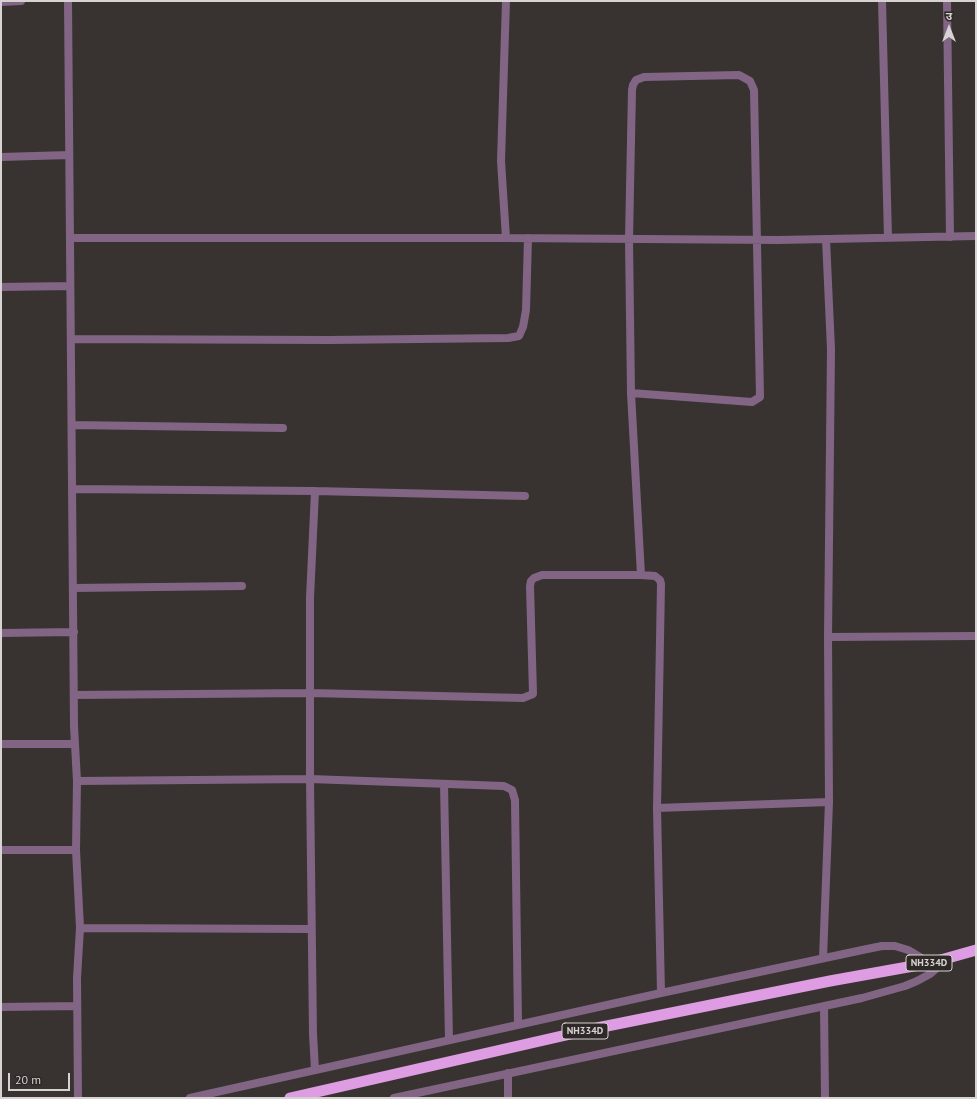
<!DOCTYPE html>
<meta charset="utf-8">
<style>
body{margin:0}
#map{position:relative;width:977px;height:1099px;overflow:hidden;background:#383331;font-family:"PT Sans","Noto Sans Devanagari",sans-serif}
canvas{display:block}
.frame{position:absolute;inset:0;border:2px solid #d6d3d2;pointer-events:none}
.north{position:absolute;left:929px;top:8px;width:40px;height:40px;-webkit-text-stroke:3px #2e2927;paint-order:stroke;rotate:0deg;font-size:11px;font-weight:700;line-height:16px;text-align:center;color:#d6d3d2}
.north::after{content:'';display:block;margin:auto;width:14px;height:18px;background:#d6d3d2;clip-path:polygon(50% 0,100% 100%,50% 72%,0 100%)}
.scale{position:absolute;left:8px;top:1073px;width:62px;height:18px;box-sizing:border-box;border:2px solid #d6d3d2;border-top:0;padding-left:5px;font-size:12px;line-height:14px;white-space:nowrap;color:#d6d3d2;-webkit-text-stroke:3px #2e2927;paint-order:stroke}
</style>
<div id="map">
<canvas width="977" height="1099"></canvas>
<div class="frame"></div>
<div class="north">उ</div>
<div class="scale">20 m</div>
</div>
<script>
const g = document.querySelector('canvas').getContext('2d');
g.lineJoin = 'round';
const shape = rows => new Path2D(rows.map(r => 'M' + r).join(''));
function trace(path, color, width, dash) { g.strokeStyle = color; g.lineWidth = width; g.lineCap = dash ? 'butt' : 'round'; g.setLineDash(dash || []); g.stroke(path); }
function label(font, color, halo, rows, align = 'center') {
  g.font = font + ' "PT Sans",sans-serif'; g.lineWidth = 3; g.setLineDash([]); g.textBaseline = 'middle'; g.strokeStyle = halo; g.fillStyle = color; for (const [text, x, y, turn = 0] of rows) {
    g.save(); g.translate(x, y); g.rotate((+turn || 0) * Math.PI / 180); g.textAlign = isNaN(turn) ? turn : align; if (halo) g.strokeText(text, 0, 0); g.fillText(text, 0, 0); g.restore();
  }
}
trace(shape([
 [68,1,74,726,77,781,76,850,80,928,77,978,78,1098],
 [506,1,501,161,506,238],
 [882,1,888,238],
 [947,1,950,237],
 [1,2,21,1],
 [1,157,69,155],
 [70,238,506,238,778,240,976,236],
 [1,287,70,286],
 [71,339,329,340,508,338,519,336,523,327,526,310,528,238],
 [631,393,752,402,760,397,754,90,750,81,739,75,644,77,636,80,633,85,632,90,629,239,631,393,641,575,655,576,660,580,661,584,657,808,661,993],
 [72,425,283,428],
 [72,489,315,491,525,496],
 [315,491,310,598,310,779,313,1034,315,1070],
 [73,588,242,586],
 [1,633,74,632],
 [828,637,976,636],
 [74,695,310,693,523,698,533,694,530,586,531,581,534,578,542,575,641,575],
 [1,744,75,744],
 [77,781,310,779,504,786,512,790,515,800,518,1025],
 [444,784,449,1040],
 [657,808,829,802],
 [1,850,76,850],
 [80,928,311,929],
 [823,958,829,802,828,637,831,349,826,239],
 [824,1006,825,1098],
 [1,1007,77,1006],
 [508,1073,508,1098],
 [190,1098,661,993,867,949,882,946,895,946,908,950,930,963],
 [394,1098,862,998,905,986,917,981,930,974,947,959]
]), '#826584', 8);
trace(shape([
 [290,1098,597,1028,830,981,930,963,976,950]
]), '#de9ce2', 11);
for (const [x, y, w] of [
 [929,963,46],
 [585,1031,46]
]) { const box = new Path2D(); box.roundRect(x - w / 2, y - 8, w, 16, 3); g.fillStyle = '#2e2927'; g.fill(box); trace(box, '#d6d3d2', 1); }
label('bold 10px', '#d6d3d2', null, [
 ["NH334D",929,963],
 ["NH334D",585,1031]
]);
</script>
